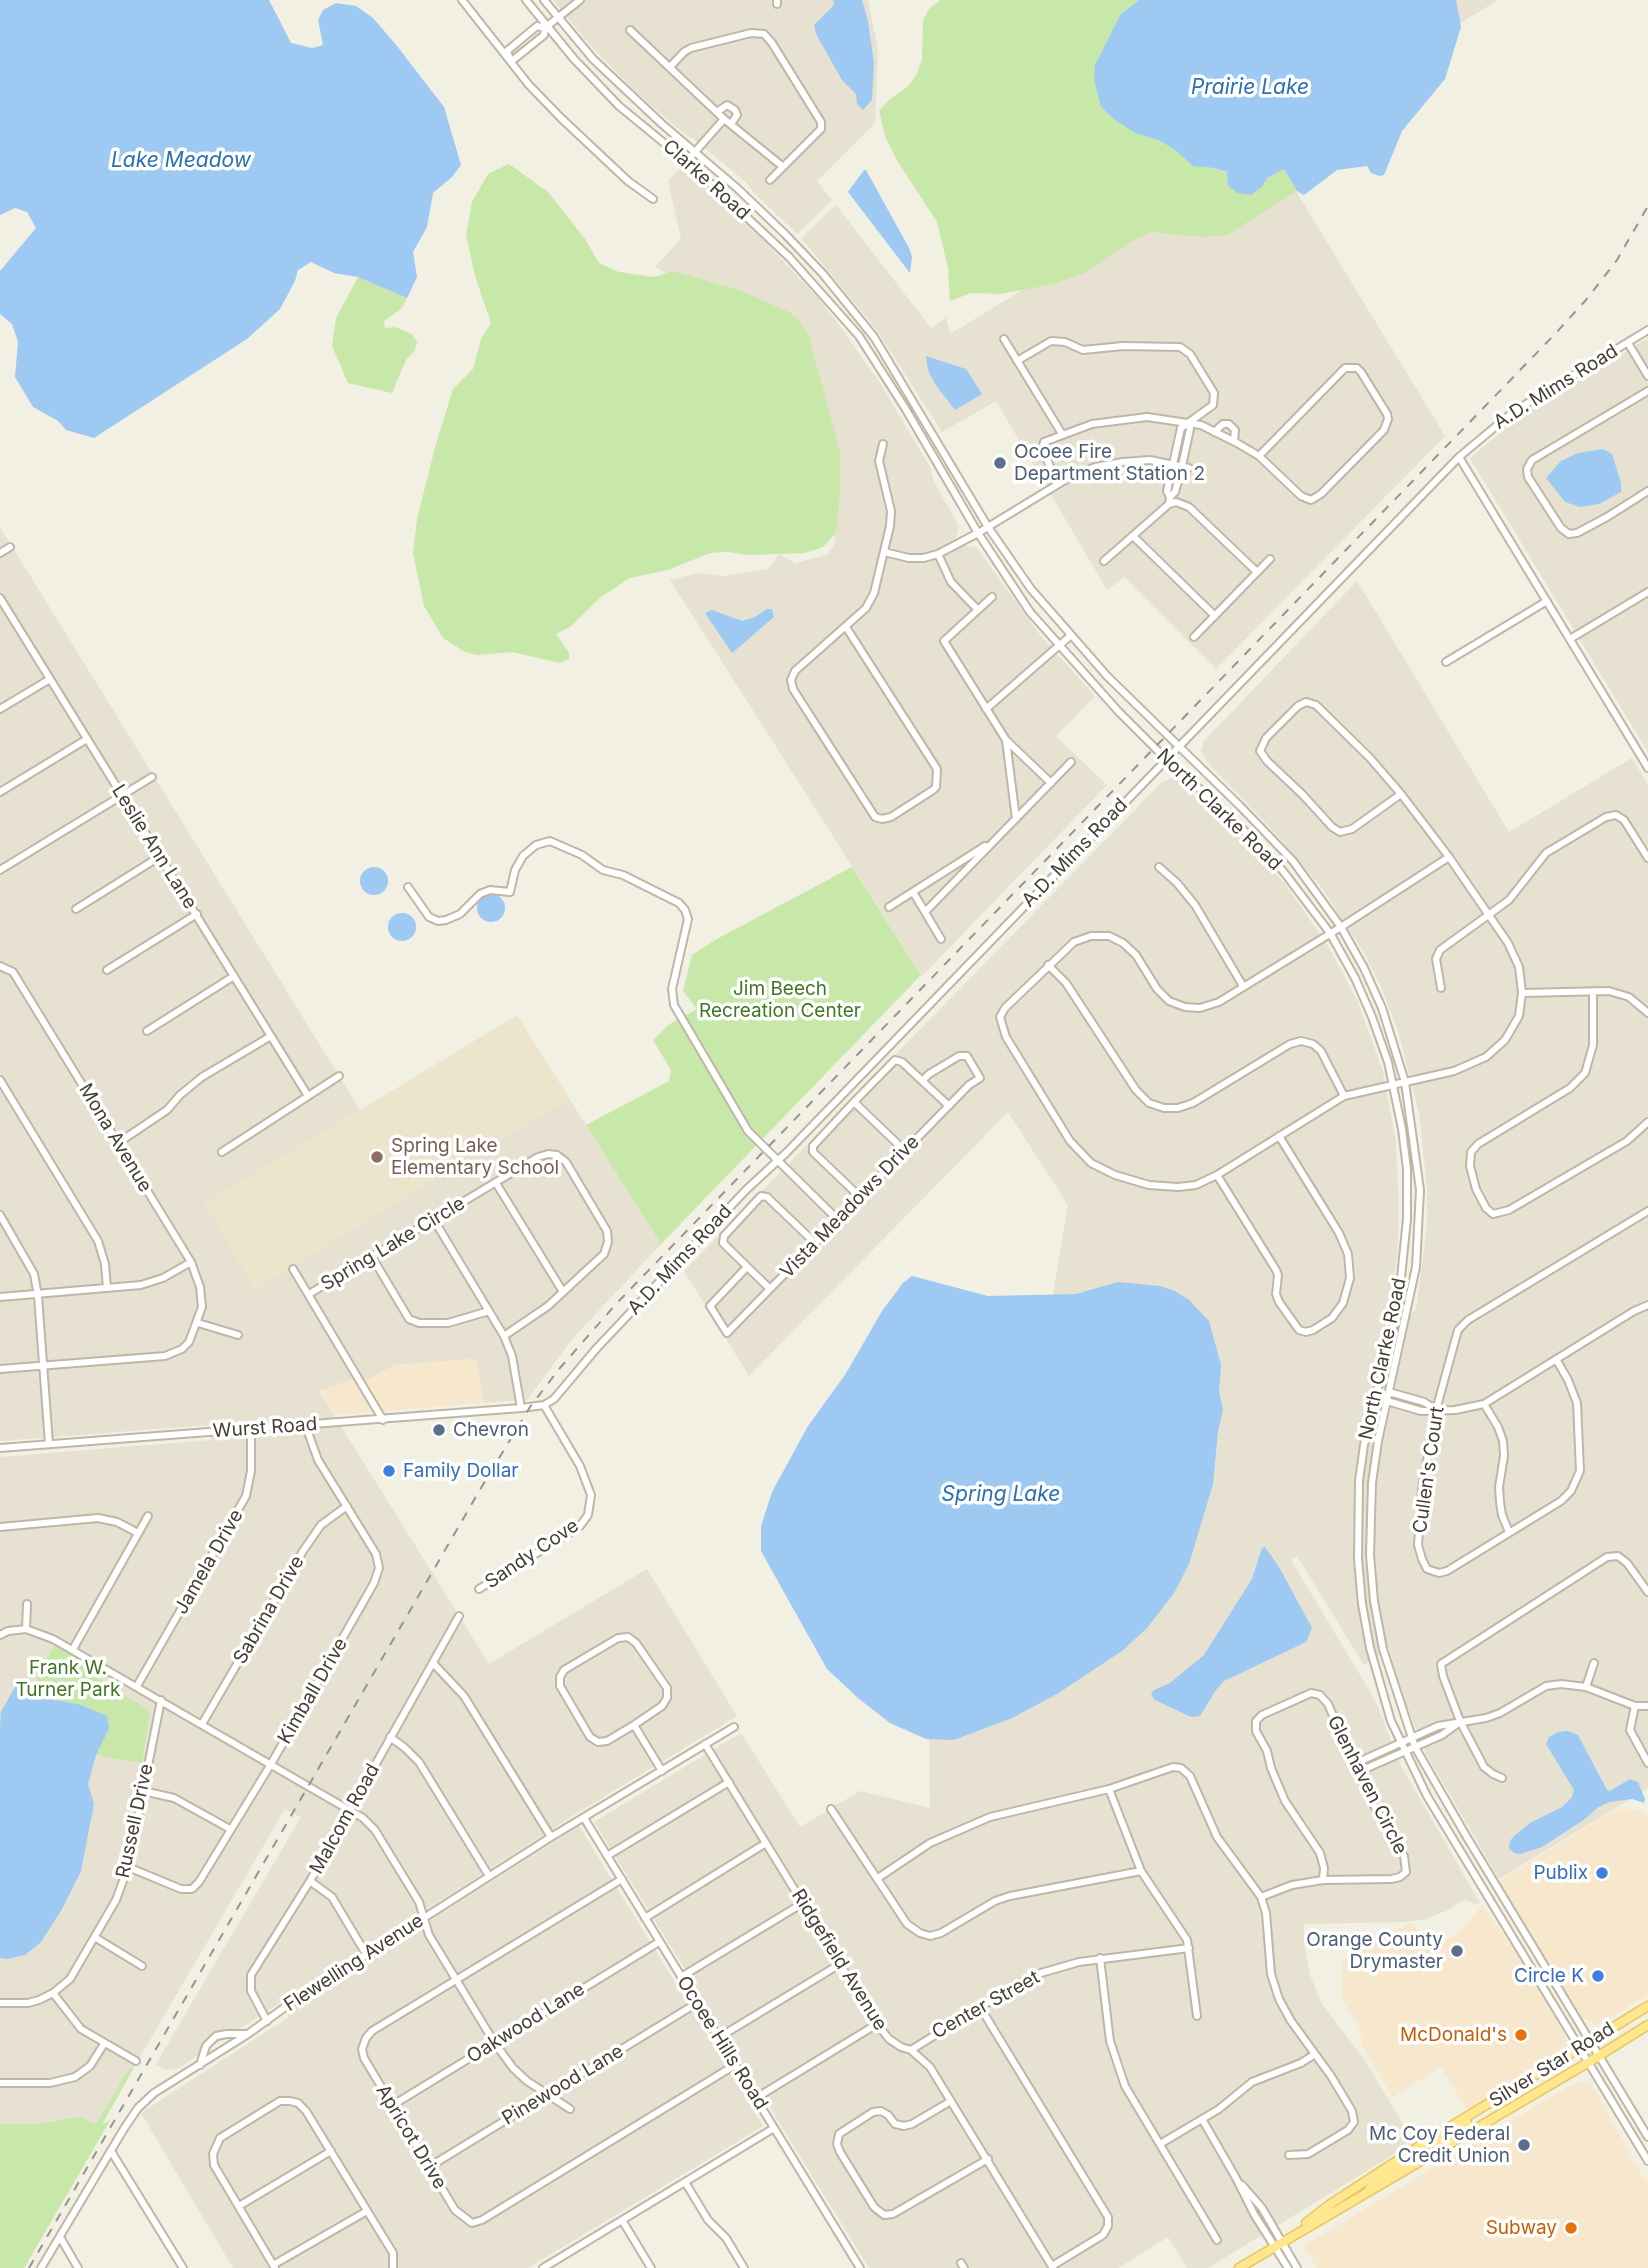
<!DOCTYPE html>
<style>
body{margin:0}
canvas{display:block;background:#f2efe3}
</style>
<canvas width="1648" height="2268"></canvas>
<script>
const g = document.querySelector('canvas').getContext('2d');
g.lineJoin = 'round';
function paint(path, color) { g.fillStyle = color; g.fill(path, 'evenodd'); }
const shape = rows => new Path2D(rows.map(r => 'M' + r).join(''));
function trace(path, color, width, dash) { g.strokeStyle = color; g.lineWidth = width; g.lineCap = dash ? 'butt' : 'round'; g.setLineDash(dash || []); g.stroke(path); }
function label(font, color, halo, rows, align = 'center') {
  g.font = font + ' Inter,sans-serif'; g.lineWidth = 7; g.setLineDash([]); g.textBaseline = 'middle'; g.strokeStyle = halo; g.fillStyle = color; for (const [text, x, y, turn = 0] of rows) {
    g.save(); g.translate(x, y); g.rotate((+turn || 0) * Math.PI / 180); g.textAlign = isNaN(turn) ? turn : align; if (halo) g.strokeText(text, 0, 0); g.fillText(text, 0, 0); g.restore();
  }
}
paint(shape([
 [553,0,868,0,878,49,875,123,817,181,832,200,797,234,754,193,746,182,691,137,687,136,637,93,590,45],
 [1181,0,1498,0,1266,142,1445,436,1216,669,1124,577,1107,590,996,401,942,432,876,329,801,238,836,205,931,328,946,318,950,334,1266,142],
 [681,167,766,243,818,298,839,325,880,383,930,467,934,482,959,526,956,538,968,547,974,546,977,548,1040,635,1095,696,1056,736,1107,785,922,976,670,580,698,573,724,576,768,569,779,554,795,563,827,555,835,543,831,496,744,315,655,267,681,239,668,181],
 [1648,338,1648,752,1470,458,1518,418],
 [0,527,360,1110,205,1204,256,1288,569,1098,661,1244,573,1338,527,1400,484,1403,475,1359,394,1365,370,1379,353,1379,319,1391,489,1664,647,1569,737,1716,579,1812,177,2069,166,2070,156,2064,301,1817,285,1809,133,2069,130,2068,96,2124,80,2117,37,2124,0,2124,0,1457,211,1440,209,1425,0,1441],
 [1357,581,1509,832,1632,758,1648,785,1648,1788,1499,1879,1427,1755,1406,1705,1389,1649,1364,1665,1297,1556,1291,1560,1375,1700,1401,1766,1480,1903,1474,1904,1465,1899,1446,1911,1426,1919,1406,1922,1304,1924,1304,1941,1310,1975,1322,2004,1364,2059,1414,2142,1208,2268,1187,2268,1168,2237,1118,2268,869,2268,594,1822,741,1733,800,1827,860,1791,930,1808,928,1673,1009,1560,1068,1205,1008,1112,749,1376,684,1271,1162,782,1172,778,1177,780,1246,842,1285,884,1328,946,1358,1002,1383,1072,1396,1142,1399,1216,1397,1257,1385,1329,1416,1310,1427,1227,1427,1189,1419,1113,1398,1031,1381,987,1363,951,1322,888,1278,836,1207,762,1201,751,1204,741],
 [579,1826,763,2126,528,2268,233,2268,141,2113,289,2017,287,2012]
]), '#e6e1d1');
paint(shape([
 [476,1359,484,1403,334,1415,319,1391,353,1379,370,1379,394,1365],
 [1623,1809,1639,1810,1648,1816,1648,1995,1597,2025,1580,2017,1498,1882,1614,1810],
 [1482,1905,1530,1973,1566,2038,1567,2046,1562,2052,1468,2111,1441,2067,1393,2097,1362,2045,1360,2029,1342,1999,1342,1962,1411,1922,1427,1943,1439,1945,1461,1931],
 [1581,2082,1591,2084,1648,2186,1648,2268,1317,2268,1304,2246,1569,2086]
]), '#f6e7cd');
paint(shape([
 [517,1015,569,1098,255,1289,205,1204]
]), '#ece5cc');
paint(shape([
 [940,0,1139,0,1120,15,1095,65,1115,120,1135,133,1158,140,1174,149,1193,165,1214,168,1262,187,1267,178,1284,169,1297,191,1227,235,1201,237,1151,232,1134,240,1087,272,1054,284,1001,294,971,293,950,301,948,268,937,222,898,162,885,136,879,111,888,101,909,85,917,74,922,59,923,20,929,9],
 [509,164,548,192,585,239,599,263,619,272,654,277,673,271,739,290,789,312,797,318,808,334,840,452,840,491,837,526,834,535,823,547,805,553,750,555,727,552,710,553,668,570,630,578,601,597,570,627,556,634,569,653,569,659,560,663,512,652,477,655,465,652,443,638,424,606,413,553,417,519,436,444,453,389,473,369,481,339,491,323,475,276,466,235,472,202,488,174],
 [358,277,407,298,402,308,384,321,385,328,395,327,412,334,417,342,415,350,406,360,392,393,348,383,332,346,336,318],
 [852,867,921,975,661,1244,586,1125,669,1081,671,1070,653,1040,668,1025,697,1009,683,991,692,955,715,940],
 [55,1645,97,1669,96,1677,150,1711,142,1763,96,1755,109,1729,78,1704,54,1700,41,1685,36,1684,38,1675],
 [130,2067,133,2069,102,2125,111,2119,24,2268,0,2268,0,2124,37,2124,80,2117,96,2124]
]), '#c8e8aa');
paint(shape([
 [0,0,269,0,291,43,312,48,323,45,318,20,323,10,336,3,356,6,373,18,397,46,444,107,461,165,452,177,433,193,427,227,413,252,417,277,407,298,358,277,334,273,311,262,298,270,295,281,280,309,247,339,94,438,66,430,58,421,33,407,15,377,18,342,12,324,0,314,0,271,36,228,27,212,15,208,0,215],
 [833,0,862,0,868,21,874,63,872,100,863,110,857,104,856,94,842,80,816,34,814,25,834,5],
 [1139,0,1456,0,1461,27,1445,79,1402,131,1384,175,1380,176,1371,173,1367,166,1337,170,1304,195,1297,191,1284,169,1267,178,1262,187,1251,195,1238,193,1228,186,1227,172,1214,168,1193,166,1174,149,1158,140,1135,133,1115,120,1101,107,1094,79,1095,65,1120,15],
 [864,170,866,170,909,248,912,257,910,273,848,192],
 [926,356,966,369,982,394,955,410,935,384,928,370],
 [1603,449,1612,454,1621,483,1621,492,1599,504,1580,507,1565,502,1546,478,1561,461,1578,453],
 [767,609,772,609,774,617,732,653,705,613,712,610,742,621,755,617],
 '360 881a14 14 0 1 1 28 0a14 14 0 1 1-28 0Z',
 '477 908a14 14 0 1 1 28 0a14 14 0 1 1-28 0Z',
 '388 927a14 14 0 1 1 28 0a14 14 0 1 1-28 0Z',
 [912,1276,988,1296,1076,1294,1118,1282,1160,1286,1175,1291,1189,1300,1209,1321,1221,1365,1219,1391,1223,1410,1218,1431,1213,1484,1189,1564,1174,1593,1147,1628,1122,1651,1057,1694,1012,1718,954,1740,926,1739,890,1723,858,1698,827,1669,761,1551,761,1526,772,1492,808,1426,845,1375,882,1311,903,1283],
 [1265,1547,1279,1567,1312,1628,1306,1642,1224,1681,1216,1690,1200,1716,1191,1717,1155,1700,1151,1694,1154,1690,1170,1683,1204,1655,1252,1579,1262,1548],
 [27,1682,41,1685,54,1700,78,1704,107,1716,109,1729,96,1755,88,1784,94,1804,81,1871,62,1909,41,1942,25,1955,7,1959,0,1958,0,1726,1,1712,15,1687],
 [1568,1731,1578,1735,1607,1790,1610,1791,1630,1779,1638,1782,1645,1799,1644,1803,1632,1799,1609,1802,1597,1808,1585,1819,1542,1847,1520,1854,1514,1853,1509,1848,1510,1841,1514,1836,1530,1823,1562,1807,1572,1797,1574,1790,1546,1744,1549,1737,1558,1732]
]), '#9dc9f2');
const minor = shape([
 [462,0,529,85,561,118,628,181,653,199],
 [526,0,574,59,619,106,691,165,789,257,859,336,905,408,978,533,1030,612,1118,711,1166,759,1231,817,1283,871,1330,933,1355,978,1372,1017,1388,1062,1402,1129,1407,1169,1407,1219,1398,1306,1364,1445,1359,1481,1358,1559,1362,1604,1370,1648,1391,1721,1427,1796,1648,2161],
 [544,0,593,59,662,124,737,188,785,234,823,274,874,337,988,527,1031,589,1107,676,1240,806,1293,861,1341,927,1364,968,1382,1008,1405,1082,1420,1190,1416,1267,1378,1441,1372,1483,1370,1555,1374,1601,1383,1649,1415,1747,1465,1834,1648,2137],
 [777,0,777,4],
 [546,27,580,0],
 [630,30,724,119,782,166],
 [508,58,513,60,544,35,545,28,537,26,507,51,509,57],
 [670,67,684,52,691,48,751,33,764,34,772,43,821,122,821,129,770,180],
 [717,112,727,105,735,110,737,115,731,124],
 [687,161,724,119],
 [1004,339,1062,434],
 [1628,343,1648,376],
 [1017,361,1051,341,1065,342,1083,350,1123,346,1180,347,1190,354,1214,393,1213,405,1181,428,1167,491,1170,497,1169,504,1104,561],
 [1648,391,1532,460,1527,469,1528,477,1561,528,1569,534,1577,533,1607,517,1648,491],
 [1214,432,1223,424,1229,424,1235,430,1234,441],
 [1459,457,1648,768],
 [1058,484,1042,449,1044,442,1092,424,1147,417,1201,425,1237,443,1259,456,1301,496,1311,500,1321,494,1384,430,1388,419,1387,414,1361,372,1357,368,1345,368,1259,456],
 [1170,497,1175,492,1182,466,1190,429,1189,423],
 [1169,504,1176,502,1189,507,1257,572],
 [1133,536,1215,616],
 [884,552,909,558,923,558,938,554,978,533,1065,480,1095,467,1123,462,1150,460,1189,468],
 [0,553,10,547],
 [938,554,951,582,978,610],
 [992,597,944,641,1006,740,1051,783],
 [0,598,308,1096],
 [846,627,937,769,936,787,933,790,891,817,882,819,875,817,793,689,791,680,795,671,866,608,874,593,890,526,891,511,879,461,883,444],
 [1194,637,1270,559],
 [1570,639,1648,592],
 [1446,662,1547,601],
 [0,709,50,679],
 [986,709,1070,636],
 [1006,740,1016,819],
 [0,792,87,739],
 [1401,794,1352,829,1340,832,1332,827,1303,795,1267,761,1260,751,1266,738,1298,706,1306,702,1316,705,1370,758,1401,794,1424,824,1449,857,1508,943,1519,967,1522,993,1519,1016,1505,1040,1486,1057,1454,1071,1344,1096,1217,1175,1196,1185,1178,1187,1149,1185,1115,1175,1091,1163,1070,1141,1006,1037,1000,1017,1005,1008,1074,942,1091,936,1109,936,1123,943,1136,955,1157,989,1169,1001,1185,1007,1200,1008,1219,1002,1341,927,1449,857],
 [1159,867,1177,883,1195,905,1243,986],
 [0,870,152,777],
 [408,887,429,917,438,921,446,920,460,914,480,894,490,890,510,892,515,870,523,856,536,845,550,841,582,855,603,870,623,875,679,903,685,910,688,919,672,989,674,1005,748,1131,838,1220],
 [913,892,941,939],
 [889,907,985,846],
 [76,909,159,857],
 [925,912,1071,762],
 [1048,965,1066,983,1136,1090,1149,1103,1164,1108,1178,1108,1193,1103,1290,1044,1301,1041,1313,1044,1321,1051,1344,1096],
 [0,966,13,972,191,1262,200,1287,202,1307,189,1342,182,1349,165,1356,0,1369],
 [107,970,197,914],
 [1441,988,1436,959,1440,950,1509,900,1546,853,1606,817,1616,815,1624,820,1648,858],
 [1593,991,1593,1045,1585,1073,1570,1088,1478,1144,1471,1152,1470,1166,1476,1189,1486,1208,1493,1214,1509,1210,1627,1141,1648,1122],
 [1522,993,1609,991,1629,997,1648,1013],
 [147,1031,234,976],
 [0,1080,98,1241,105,1264,107,1288],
 [854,1102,905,1151],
 [118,1143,167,1110,180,1095,202,1077,271,1036],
 [222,1152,339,1076],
 [1217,1175,1276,1270,1278,1275,1276,1294,1279,1302,1299,1330,1306,1332,1313,1330,1332,1318,1343,1303,1350,1278,1348,1254,1339,1233,1279,1136],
 [496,1183,563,1292],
 [860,1197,813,1152,813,1146,854,1102,895,1060,902,1062,949,1106],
 [0,1215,34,1274,38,1296,49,1444],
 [434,1220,504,1336,512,1356,521,1408],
 [372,1257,409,1319,419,1323,448,1323,489,1311],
 [747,1267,710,1306,727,1333,969,1085,980,1078,967,1056,959,1056,929,1074,923,1080],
 [293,1269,383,1420],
 [770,1289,723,1243,724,1236,761,1196,767,1197,815,1243],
 [309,1294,538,1157,548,1154,557,1155,566,1162,607,1231,608,1242,604,1254,548,1306,504,1336],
 [0,1297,141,1285,163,1278,191,1262],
 [198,1323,238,1335],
 [1556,1359,1568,1380,1577,1403,1580,1471,1571,1491,1561,1501,1447,1571,1439,1573,1427,1569,1422,1559,1418,1545,1422,1489,1436,1410,1458,1330,1468,1320,1648,1211],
 [1377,1391,1387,1401,1421,1411,1455,1410,1484,1404,1634,1311,1648,1305],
 [1389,1392,1424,1402,1435,1409],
 [1484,1404,1498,1427,1503,1441,1504,1456,1499,1487,1500,1502,1502,1515,1509,1532],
 [0,1448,521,1408,544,1405,554,1399,596,1349,746,1190,787,1152,1459,457,1513,412,1648,330],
 [0,1527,98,1518,117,1522,138,1533],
 [479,1589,580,1526,588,1515,591,1495,580,1466,544,1405],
 [26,1629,27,1604],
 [0,1635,8,1631,26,1629,53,1639,363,1818,375,1830,419,1902,429,1935,494,2042,513,2068,527,2081,570,2109],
 [628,1637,636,1643,667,1688,667,1698,662,1706,634,1725,607,1741,598,1742,590,1737,560,1686,560,1677,564,1670,618,1638,628,1637],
 [73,1649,148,1516],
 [433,1663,464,1696,551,1837],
 [137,1686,246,1496,251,1471,251,1429],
 [1586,1687,1594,1663],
 [1635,1706,1630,1730,1648,1763],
 [202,1724,303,1551,321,1525,347,1506],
 [634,1725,662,1771],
 [390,1737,405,1748,419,1762,489,1876],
 [705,1744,877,2024,889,2039,901,2047,911,2050,930,2067,1053,2268],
 [1354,1764,1438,1726,1486,1718,1500,1713,1546,1686,1561,1684,1586,1687,1635,1706,1648,1706],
 [1358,1772,1442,1735,1457,1724],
 [1502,1778,1493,1774,1484,1767,1460,1721,1443,1676,1441,1664,1607,1557,1618,1556,1627,1563,1648,1592],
 [1109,1789,1141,1871,1187,1940,1197,2016],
 [143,1791,174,1798,230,1829],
 [831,1809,907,1924,920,1933,930,1936,941,1933,995,1901,1010,1896,1141,1871],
 [584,1818,860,2268],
 [607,1856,729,1782],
 [128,1867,181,1889,192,1889,199,1882,271,1764,374,1583,379,1568,376,1554,318,1460,305,1424],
 [878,1878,930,1843,990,1817,1109,1789,1173,1767,1181,1768,1190,1776,1217,1837,1261,1897,1266,1913,1271,1974,1279,1999,1291,2021,1331,2076,1352,2111,1354,2122,1348,2130,1308,2154,1289,2155],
 [622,1879,372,2031,366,2038,362,2049,364,2058,455,2210,472,2223,482,2220,735,2065],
 [310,1881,332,1897,366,1954],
 [1261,1897,1292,1885,1323,1880,1392,1879,1400,1877,1406,1872,1404,1856,1369,1797,1328,1704,1320,1695,1311,1693,1262,1715,1256,1721,1256,1731,1267,1751,1271,1768,1285,1801,1320,1853,1324,1868,1323,1880],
 [645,1918,766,1843],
 [96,1938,142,1966],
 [1100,1958,1110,2041,1125,2086,1217,2240],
 [681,1977,803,1903],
 [53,1993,81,2029,136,2061],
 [0,2003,28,2003,39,2000,53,1993,70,1979,116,1900,128,1867,161,1700],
 [980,2007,1108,2217,1108,2226,1103,2235,1052,2266],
 [267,2021,251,1991,251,1975,310,1881,459,1616],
 [718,2038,840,1964],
 [911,2050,1014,1986,1041,1973,1079,1962,1189,1948],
 [200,2065,206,2046,216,2036,227,2034,246,2034],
 [0,2083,50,2083,75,2077,90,2066,104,2044],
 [756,2098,877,2024],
 [951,2101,912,2124,904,2126,895,2124,888,2115,881,2111,873,2112,839,2134,837,2144,840,2152,874,2207,884,2215,893,2214,988,2159],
 [393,2105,659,1942],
 [1202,2119,1236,2178,1254,2214,1288,2268],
 [1160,2144,1219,2109,1252,2082,1301,2063,1315,2054],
 [111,2151,183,2268],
 [429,2167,697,2003],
 [685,2182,708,2220,726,2238,744,2268],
 [1242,2185,1262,2208,1297,2268],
 [239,2206,331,2151],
 [622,2220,651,2268],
 [60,2237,78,2268],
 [961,2263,964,2268],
 [273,2265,367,2211],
 [41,2268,125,2127,138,2108,154,2093,248,2034,292,2002,551,1837,734,1727],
 [275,2268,214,2165,213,2154,220,2138,280,2101,290,2101,298,2103,306,2111,393,2253,393,2268],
 [543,2268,774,2128]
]);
const major = shape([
 [1436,2153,1440,2140,1467,2123],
 [1370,2188,1378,2180,1420,2154,1427,2142],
 [1306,2223,1329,2205,1427,2141,1648,2006],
 [1239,2268,1589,2062,1648,2025]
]);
trace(minor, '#beb7a6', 10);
trace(major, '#e7c65d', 11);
trace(minor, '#fff', 6);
trace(major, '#ffe790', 8);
trace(shape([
 [29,2268,481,1488,530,1407,560,1368,616,1304,1555,334,1586,300,1617,260,1648,206]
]), '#949494', 2, [9, 9]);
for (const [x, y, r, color] of [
 [1000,463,7,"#5c6f8a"],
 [377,1157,7,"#8d6e63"],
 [439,1430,7,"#5c6f8a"],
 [389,1471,7,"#3f7fe0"],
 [1602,1873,7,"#3f7fe0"],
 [1457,1951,7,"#5c6f8a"],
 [1598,1976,7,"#3f7fe0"],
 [1521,2035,7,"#e8710a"],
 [1524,2145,7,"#5c6f8a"],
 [1571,2228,7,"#e8710a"]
]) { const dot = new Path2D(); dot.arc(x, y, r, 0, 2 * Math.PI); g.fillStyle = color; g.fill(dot); trace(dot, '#fff', 2.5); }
label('19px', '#443f33', '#fff', [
 ["Clarke Road",706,180,42],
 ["A.D. Mims Road",1556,387,-32],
 ["North Clarke Road",1219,810,44],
 ["Leslie Ann Lane",154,847,58],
 ["A.D. Mims Road",1075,853,-46],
 ["Mona Avenue",115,1138,59],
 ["Vista Meadows Drive",850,1207,-46],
 ["Spring Lake Circle",393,1244,-31],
 ["A.D. Mims Road",680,1260,-47],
 ["North Clarke Road",1383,1359,-78],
 ["Wurst Road",265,1428,-4],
 ["Cullen's Court",1429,1470,-82],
 ["Sandy Cove",532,1554,-34],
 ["Jamela Drive",209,1562,-60],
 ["Sabrina Drive",269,1610,-60],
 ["Kimball Drive",313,1691,-60],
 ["Glenhaven Circle",1367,1785,63],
 ["Malcom Road",345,1819,-61],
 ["Russell Drive",135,1821,-78],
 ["Ridgefield Avenue",839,1960,58],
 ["Flewelling Avenue",354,1963,-33],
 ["Center Street",986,2005,-29],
 ["Oakwood Lane",526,2023,-32],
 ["Ocoee Hills Road",722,2043,58],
 ["Silver Star Road",1552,2065,-32],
 ["Pinewood Lane",563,2085,-31],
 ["Apricot Drive",411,2137,59]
]);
label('19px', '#4e5e75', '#fff', [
 ["Ocoee Fire",1014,452],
 ["Department Station 2",1014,474],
 ["Chevron",453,1430],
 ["Orange County",1443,1940,"right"],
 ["Drymaster",1443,1962,"right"],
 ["Mc Coy Federal",1510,2134,"right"],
 ["Credit Union",1510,2156,"right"]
], 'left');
label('19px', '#3f7725', '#fff', [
 ["Jim Beech",780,989],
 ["Recreation Center",780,1011],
 ["Frank W.",68,1668],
 ["Turner Park",68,1690]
]);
label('19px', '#785e54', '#fff', [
 ["Spring Lake",391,1146],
 ["Elementary School",391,1168]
], 'left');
label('19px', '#366cbe', '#fff', [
 ["Family Dollar",403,1471,"left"],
 ["Publix",1588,1873],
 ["Circle K",1584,1976]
], 'right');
label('19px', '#c56008', '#fff', [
 ["McDonald's",1507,2035],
 ["Subway",1557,2228]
], 'right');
label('italic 21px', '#2a70b3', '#fff', [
 ["Prairie Lake",1250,88],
 ["Lake Meadow",181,161],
 ["Spring Lake",1001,1495]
]);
</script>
